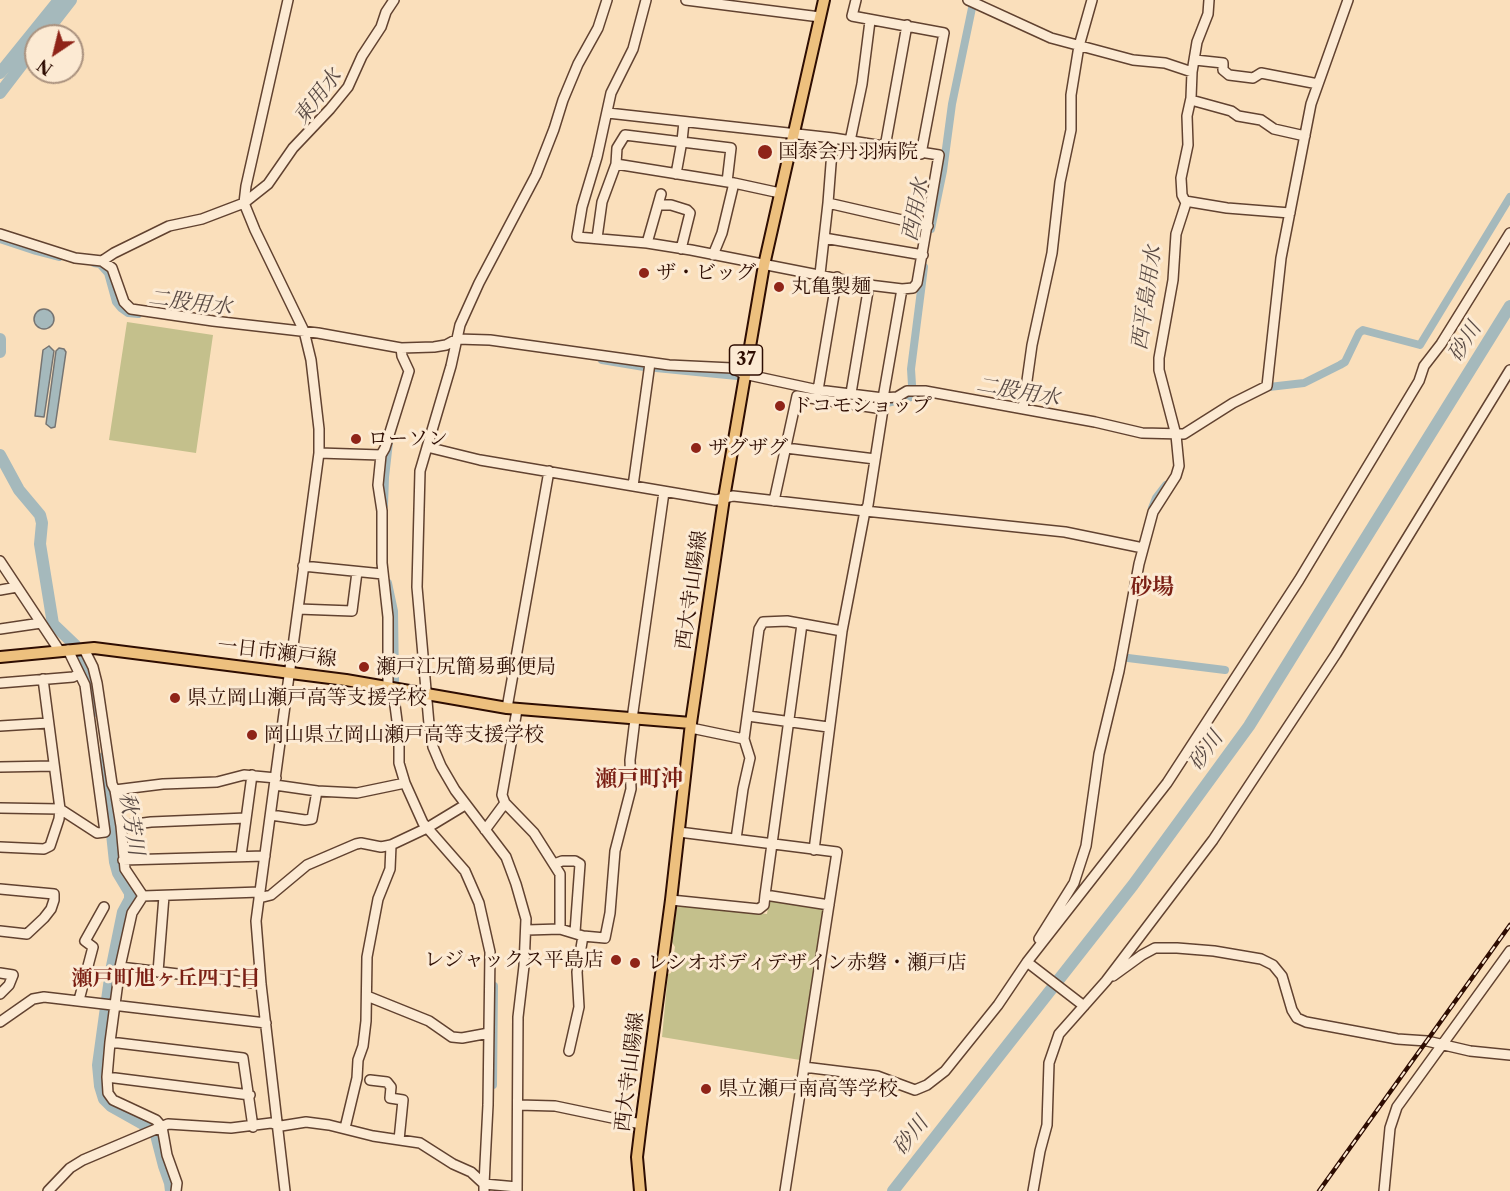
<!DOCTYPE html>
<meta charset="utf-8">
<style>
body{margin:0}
#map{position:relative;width:1510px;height:1191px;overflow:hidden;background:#fadfbb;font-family:"Libre Caslon Text",serif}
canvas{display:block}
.north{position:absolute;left:24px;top:24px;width:60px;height:60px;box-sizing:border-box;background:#fcead3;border:2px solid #aa927f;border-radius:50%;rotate:215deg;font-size:16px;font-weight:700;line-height:24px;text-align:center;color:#2e0d02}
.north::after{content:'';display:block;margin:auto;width:21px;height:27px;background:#8f2418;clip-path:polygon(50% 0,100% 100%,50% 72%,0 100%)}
</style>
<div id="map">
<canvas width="1510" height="1191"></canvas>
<div class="north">N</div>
</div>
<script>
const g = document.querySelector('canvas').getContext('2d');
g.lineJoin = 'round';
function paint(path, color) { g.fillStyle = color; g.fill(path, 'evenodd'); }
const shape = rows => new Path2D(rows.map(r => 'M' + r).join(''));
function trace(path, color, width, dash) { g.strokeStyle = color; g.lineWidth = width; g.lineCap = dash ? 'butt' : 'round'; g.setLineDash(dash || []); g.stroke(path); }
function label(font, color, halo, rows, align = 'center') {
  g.font = font + ' "Libre Caslon Text","Noto Serif JP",serif'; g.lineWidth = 6; g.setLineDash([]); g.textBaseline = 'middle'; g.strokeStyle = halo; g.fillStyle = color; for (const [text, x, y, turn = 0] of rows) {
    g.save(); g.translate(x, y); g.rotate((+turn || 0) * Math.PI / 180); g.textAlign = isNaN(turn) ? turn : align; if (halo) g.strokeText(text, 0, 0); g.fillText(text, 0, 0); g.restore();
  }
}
paint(shape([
 [127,322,213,335,196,453,109,440],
 [772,900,824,909,818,959,815,965,800,1060,662,1037,668,974,671,973,675,947,672,942,677,907,682,904,767,914,769,902]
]), '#c4c08c');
const water = shape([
 '34 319a10 10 0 1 1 20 0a10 10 0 1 1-20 0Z',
 [49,346,54,351,44,417,35,416,43,350,49,346],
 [59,348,64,349,66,352,55,427,51,428,46,424,56,351,59,348]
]);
paint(water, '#a5b9bc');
trace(water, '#757472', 1.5);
trace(shape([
 [931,229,943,171,952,104,972,8],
 [0,239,36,251,59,257],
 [94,263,100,264,108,273,116,302,121,308,128,313,138,314],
 [602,360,644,367],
 [656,368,737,376],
 [912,385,911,369,924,267],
 [1263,390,1269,387,1304,383,1340,365,1345,362,1359,333,1363,330,1420,345,1510,197],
 [847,398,887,403,923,394],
 [384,505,385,477,389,442],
 [1152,508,1156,498,1166,485],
 [388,583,394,611,395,683],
 [1128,658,1225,670],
 [493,1085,494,986]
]), '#a5b9bc', 8);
trace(shape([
 [43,36,71,0],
 [0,73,59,0],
 [0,93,36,46],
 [0,339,0,352],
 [0,455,19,490,40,515,42,523,40,544,53,624,75,645,91,680,97,711],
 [104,758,115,862,118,873,130,893,130,899,123,912,111,971,98,1065,100,1086,104,1099,111,1106,152,1129,156,1135,164,1166,170,1183,171,1191],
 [893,1191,1133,885,1249,726,1510,306]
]), '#a5b9bc', 12);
const minor = shape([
 [686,0,820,17],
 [856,0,852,16,944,33,921,154],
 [968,0,1051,38,1133,60,1165,63,1192,72],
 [1195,60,1223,63,1223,70,1229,75,1253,78,1261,73,1318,84],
 [1191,100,1231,111,1238,116,1261,120,1274,129,1305,136],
 [608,113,833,138,939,155,917,283,913,288,902,289,869,285,691,250,647,243,577,237,582,207,597,157,611,93,633,49,646,0],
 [850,141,862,84,870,21],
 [885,147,907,25],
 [616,164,734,183,780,193],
 [676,174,682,141,684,122],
 [1185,201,1227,208,1290,213],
 [828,203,928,226],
 [658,205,671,205,687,210,690,213,681,249],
 [0,234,75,258,102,261,112,268,124,302,131,309,213,321,318,333,401,348,434,347,446,345,457,339,490,340,669,365,732,368,744,374,818,390,883,398,897,397,907,391,925,391,1095,422,1142,433,1184,434,1233,403,1267,386,1281,258,1311,104,1348,0],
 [597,238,602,202,616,164,617,148,625,135,731,148,727,182],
 [824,238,923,255],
 [647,243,661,194],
 [713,255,722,233,734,183],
 [102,261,114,253,169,226,202,219,244,203,268,184,293,148,330,109,348,87,362,56,381,27,386,12,394,0],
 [820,274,828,203,833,138],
 [401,348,402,356,409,371,385,448,381,455,378,485,382,511,382,563,388,617,388,687,394,698,399,736,399,763,405,783,423,823,465,871,479,903,490,952,488,1105,484,1184,517,1187],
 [818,390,837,277],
 [851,393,869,285],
 [883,398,902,289],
 [1023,409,1032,345,1052,253,1060,182,1071,130,1071,95,1079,46,1092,0],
 [427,447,480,460,716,500,733,496,865,511,842,631,814,850],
 [786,448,875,459],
 [319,453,381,455],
 [633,486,650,363],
 [774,501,797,396,883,409,868,505,865,511,1065,532,1143,548],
 [0,561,59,650],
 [303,566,383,574],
 [0,590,17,587],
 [298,609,352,611,357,572],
 [0,629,41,623],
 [84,649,93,667,97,683,112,784,115,790],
 [0,683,73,677,79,674],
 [507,708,549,471],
 [517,710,502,795,505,803,534,833,560,874,560,929],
 [748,716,828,727],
 [632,719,664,492],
 [0,726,48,723],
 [691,728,744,739],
 [0,767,54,766],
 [275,785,317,791,357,793,405,783],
 [0,808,60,809,97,833,105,832,85,685,68,650],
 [271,815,305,820,312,819,317,791],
 [121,826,151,822,246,818],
 [485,830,505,803],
 [679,832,837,852,785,1191],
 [736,839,743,789,750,758,744,739,759,629,763,622,787,621,842,631],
 [0,847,44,849,50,846,59,819,60,809,43,679],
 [241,856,252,775],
 [123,860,265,856],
 [554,864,562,861,575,861,580,864,575,932],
 [0,889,54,894,54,900,51,909,44,918,27,934,0,931],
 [765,895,802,624],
 [143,896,132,913,120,967,110,1042,107,1077,108,1093,113,1100,156,1120,162,1127,167,1155,177,1183,176,1191],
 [143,896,125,869,121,826,115,790,163,784,217,782,244,775,276,778],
 [143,896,260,892],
 [259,898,271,895,307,865,356,844,361,843,381,847,391,845,427,828,465,805],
 [671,900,759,909,764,905,765,895,829,905],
 [527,930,560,929,583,936,605,938,610,913,615,851,631,789,630,760,635,719],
 [1039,939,1074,883,1086,846,1099,754,1119,671,1139,564,1153,512,1176,476,1179,466,1176,435,1159,370,1159,358,1173,280,1176,234,1186,203,1182,195,1181,178,1188,145,1187,116,1191,98,1192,72,1197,42,1208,14,1209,0],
 [1027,962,1084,1006],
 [120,967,261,984],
 [158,972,164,896],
 [0,973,13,975,9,985,0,994],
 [1113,976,1142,955,1155,948,1177,948,1214,951,1261,959,1273,965,1282,976,1292,1010,1297,1018,1306,1022,1397,1039,1427,1041,1470,1051,1510,1055],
 [367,996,429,1021,452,1037,462,1038,489,1033],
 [79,1000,93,947,85,941,104,907],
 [0,1022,33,999,44,997,266,1023],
 [110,1042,243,1058,253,1127],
 [569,1051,579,1007,577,972,583,936],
 [804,1067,877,1076,915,1090,927,1085,945,1071,998,1005,1027,962,1167,783,1299,580,1419,381,1424,366,1441,344,1510,233],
 [107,1077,250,1095],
 [370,1080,387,1082,391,1087,390,1098,403,1100,399,1140],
 [518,1105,555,1106,641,1124],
 [345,1128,357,1078,358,1060,363,1046,366,1021,367,957,378,899,390,869,391,845],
 [48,1191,70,1168,83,1160,168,1124,231,1128,271,1123,281,1126,306,1122,329,1125,373,1136,420,1143,453,1164,471,1172,484,1184,484,1191],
 [285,1191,261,984,256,921,319,453,319,429,311,360,304,331,255,230,244,203,246,186,288,0],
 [517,1191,518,1017,524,966,526,919,516,884,506,857,455,790,441,766,433,747,429,724,417,587,420,471,451,366,460,325,479,283,536,175,554,129,563,100,578,64,598,28,607,0],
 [1033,1191,1040,1151,1047,1125,1049,1063,1059,1034,1106,981,1213,840,1336,654,1510,370],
 [1384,1191,1390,1128,1397,1107,1510,951]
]);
const major = shape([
 [0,657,94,648,346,680,507,708,691,723],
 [640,1191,637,1157,641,1124,671,900,691,723,724,498,764,265,824,0]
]);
trace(minor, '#614230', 12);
trace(major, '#2e0d02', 14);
trace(minor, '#fcead3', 9);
trace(major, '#edc07e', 10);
const rail = shape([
 [1319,1191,1510,925]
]);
trace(rail, '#2e0d02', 4.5);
trace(rail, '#fcead3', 2, [7]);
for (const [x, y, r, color] of [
 [765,152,8,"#8f2418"],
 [644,273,6,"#8f2418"],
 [779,287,6,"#8f2418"],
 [780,406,6,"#8f2418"],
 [356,439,6,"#8f2418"],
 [696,448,6,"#8f2418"],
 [364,667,6,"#8f2418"],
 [175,698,6,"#8f2418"],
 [252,735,6,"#8f2418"],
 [616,960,6,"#8f2418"],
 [635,963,6,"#8f2418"],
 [706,1089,6,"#8f2418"]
]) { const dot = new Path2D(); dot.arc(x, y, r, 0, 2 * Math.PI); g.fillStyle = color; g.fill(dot); trace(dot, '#fcead3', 2); }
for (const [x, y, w] of [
 [746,360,33]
]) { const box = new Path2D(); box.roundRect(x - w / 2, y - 15, w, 30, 4.5); g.fillStyle = '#fcead3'; g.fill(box); trace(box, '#2e0d02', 1.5); }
label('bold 18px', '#2e0d02', null, [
 ["37",746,360]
]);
label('20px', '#2e0d02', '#fcead3', [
 ["国泰会丹羽病院",778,152],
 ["ザ・ビッグ",656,273],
 ["丸亀製麺",791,287],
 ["ドコモショップ",792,406],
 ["ローソン",368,439],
 ["ザグザグ",708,448],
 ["瀬戸江尻簡易郵便局",376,667],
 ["県立岡山瀬戸高等支援学校",187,698],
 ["岡山県立岡山瀬戸高等支援学校",264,735],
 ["レジャックス平島店",604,960,"right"],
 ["レシオボディデザイン赤磐・瀬戸店",647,963],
 ["県立瀬戸南高等学校",718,1089]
], 'left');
label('20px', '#2e0d02', '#fcead3', [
 ["西大寺山陽線",692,590,-82],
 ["一日市瀬戸線",277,653,7],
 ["西大寺山陽線",630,1072,-83]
]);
label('italic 21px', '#584943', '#fcead3', [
 ["東用水",318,97,-52],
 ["西用水",916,210,-79],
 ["西平島用水",1147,298,-82],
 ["二股用水",190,303,7],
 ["砂川",1465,342,-58],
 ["二股用水",1018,392,10],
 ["砂川",1206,751,-54],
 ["秋芳川",131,824,81],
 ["砂川",911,1136,-52]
]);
label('bold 21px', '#7a1f14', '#fcead3', [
 ["瀬戸町旭ヶ丘四丁目",166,979]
]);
label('bold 22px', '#7a1f14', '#fcead3', [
 ["砂場",1152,588],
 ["瀬戸町沖",639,780]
]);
</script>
